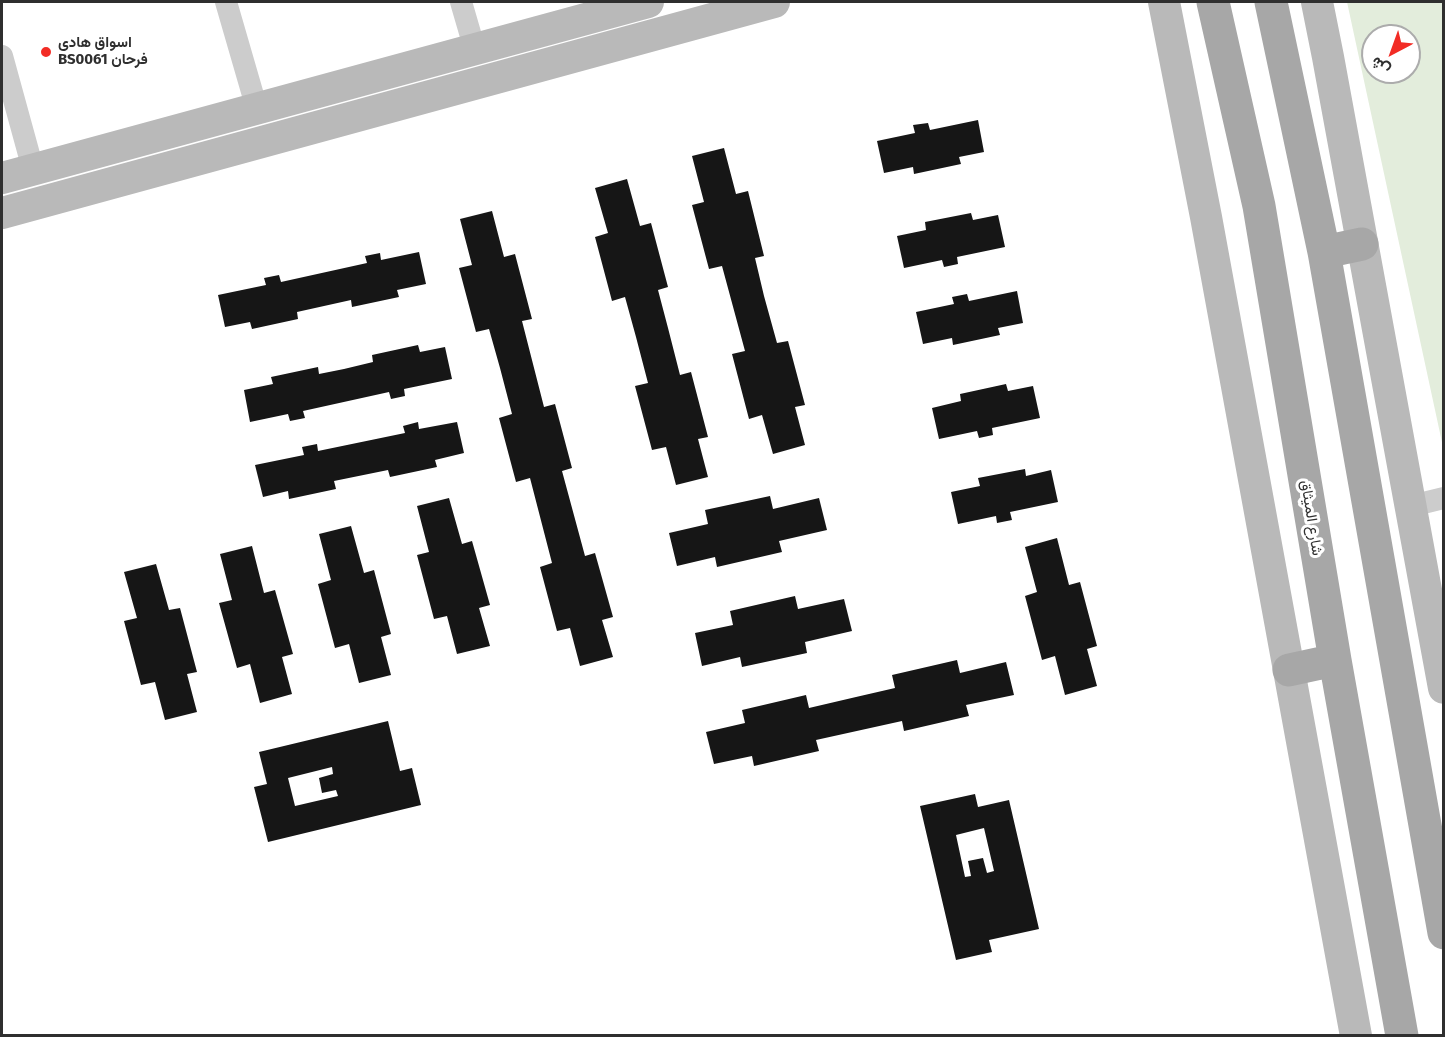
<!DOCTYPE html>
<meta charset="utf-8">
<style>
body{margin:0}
#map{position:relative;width:1445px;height:1037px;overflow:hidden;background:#fff;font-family:"Fira Sans",Vazirmatn,sans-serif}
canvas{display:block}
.frame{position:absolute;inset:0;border:3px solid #2f2f2f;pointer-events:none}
.north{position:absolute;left:1361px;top:24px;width:60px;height:60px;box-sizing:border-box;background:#fff;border:2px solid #acacac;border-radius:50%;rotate:221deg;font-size:16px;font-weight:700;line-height:24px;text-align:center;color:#2f2f2f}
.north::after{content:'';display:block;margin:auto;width:21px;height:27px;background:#f22c25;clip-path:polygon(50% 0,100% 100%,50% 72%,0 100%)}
</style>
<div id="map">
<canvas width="1445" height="1037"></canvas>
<div class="frame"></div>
<div class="north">ش</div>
</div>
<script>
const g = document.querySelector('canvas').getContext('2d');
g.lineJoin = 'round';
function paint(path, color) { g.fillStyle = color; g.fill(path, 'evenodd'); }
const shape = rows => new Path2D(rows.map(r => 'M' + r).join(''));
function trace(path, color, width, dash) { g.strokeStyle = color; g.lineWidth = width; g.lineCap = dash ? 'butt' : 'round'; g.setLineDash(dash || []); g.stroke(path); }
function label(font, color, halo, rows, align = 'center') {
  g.font = font + ' "Fira Sans",Vazirmatn,sans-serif'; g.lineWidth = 6; g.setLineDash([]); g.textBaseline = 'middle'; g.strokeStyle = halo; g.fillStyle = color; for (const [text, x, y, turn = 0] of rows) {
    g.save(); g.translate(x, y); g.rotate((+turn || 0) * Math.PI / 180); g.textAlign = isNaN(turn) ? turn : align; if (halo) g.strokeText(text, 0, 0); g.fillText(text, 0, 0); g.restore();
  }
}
paint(shape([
 [1347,2,1443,2,1443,447],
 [1373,36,1409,36,1409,72,1373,72]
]), '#e3eddc');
paint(shape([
 [978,120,984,152,959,157,961,164,914,174,913,167,884,173,877,141,915,133,913,125,928,123,930,130],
 [724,148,736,194,748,191,764,256,755,258,764,296,777,343,788,341,805,405,795,407,805,445,773,454,762,415,749,419,732,354,745,351,722,266,709,269,692,205,704,202,692,156],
 [627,179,640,226,651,223,668,287,658,290,668,328,680,375,691,372,708,437,698,439,708,477,676,485,666,447,652,450,635,386,648,383,636,337,625,297,612,301,595,237,608,233,595,188],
 [492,211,504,257,515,254,532,319,522,321,544,407,555,404,572,468,562,471,585,556,595,553,613,617,602,620,613,657,580,666,570,628,557,631,540,567,552,563,530,478,516,482,499,418,512,414,500,368,489,329,476,332,459,268,472,265,460,219],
 [971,213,973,220,998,215,1005,247,957,257,958,264,944,267,942,260,904,268,897,236,926,230,925,222],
 [419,252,426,284,397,290,399,297,352,307,351,300,297,312,298,319,252,329,250,322,225,327,218,295,266,285,264,278,279,275,281,282,367,263,365,256,380,253,381,260],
 [1017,291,1023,323,998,328,1000,335,953,345,952,338,923,344,916,312,954,304,952,297,967,294,969,301],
 [418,345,420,352,445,347,452,379,404,389,405,396,391,399,389,392,303,411,305,418,290,421,288,414,250,422,244,390,273,384,271,377,318,367,319,374,344,369,373,362,372,355],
 [1006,384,1008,391,1033,386,1040,418,992,428,993,435,979,438,977,431,939,439,932,408,961,401,960,394],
 [418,422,419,429,457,422,464,453,435,460,437,467,390,477,388,470,334,481,336,489,289,499,288,491,263,497,255,465,304,455,302,447,317,444,318,451,405,433,403,426],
 [1025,469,1026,476,1051,470,1058,502,1010,512,1012,520,997,523,996,516,958,524,951,492,980,486,978,478],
 [770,496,773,509,819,498,827,530,779,541,782,552,717,567,715,557,677,566,669,533,708,524,705,510],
 [449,498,462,544,472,541,490,605,479,608,490,646,457,654,447,616,434,619,417,555,429,552,417,506],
 [351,526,364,573,374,570,391,634,381,637,391,675,359,683,349,644,335,648,318,584,331,580,319,534],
 [1057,538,1069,585,1080,582,1097,646,1087,649,1097,686,1065,695,1055,656,1042,660,1025,596,1037,592,1025,547],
 [252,546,264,593,275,590,293,654,282,657,292,694,260,703,250,664,237,668,219,603,232,600,220,554],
 [156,564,169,610,180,608,197,672,187,674,197,712,165,720,155,682,141,685,124,621,137,618,124,572],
 [795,596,798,609,844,599,852,631,805,642,807,653,742,667,740,657,702,666,695,633,733,625,730,611],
 [957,660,960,673,1006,662,1014,695,966,705,969,716,904,731,902,721,816,740,819,751,754,766,752,756,714,764,706,732,745,723,742,710,806,695,809,708,856,697,895,688,892,675],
 [388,721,400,771,412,768,421,805,268,842,254,787,267,784,259,752],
 [332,767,333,774,319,778,322,793,336,790,338,796,295,806,288,778],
 [975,794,978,807,1009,800,1039,929,989,940,992,952,956,960,920,806],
 [984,828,994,871,987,873,983,858,968,861,971,876,965,877,956,835]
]), '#161616');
trace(shape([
 [226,2,257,109],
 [461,2,475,50],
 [2,56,33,169],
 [1411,506,1444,498]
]), '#ccc', 22);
trace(shape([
 [1164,2,1206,217,1356,1036],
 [1317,2,1328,57,1444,688],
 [2,178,648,2],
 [2,213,774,2]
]), '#b9b9b9', 32);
trace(shape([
 [1213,2,1259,206,1335,660,1402,1036],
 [1271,2,1324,252,1444,933],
 [1324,252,1362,244],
 [1289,670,1335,660]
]), '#a7a7a7', 33);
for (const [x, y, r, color] of [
 [46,52,6,"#f22c25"]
]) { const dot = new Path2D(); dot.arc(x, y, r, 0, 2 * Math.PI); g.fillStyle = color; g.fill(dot); trace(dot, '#fff', 2); }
label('bold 15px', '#2f2f2f', '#fff', [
 ["اسواق هادي",58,43],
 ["BS0061 فرحان",58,60]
], 'left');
label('15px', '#2f2f2f', '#fff', [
 ["شارع الميثاق",1311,518,81]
]);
</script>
